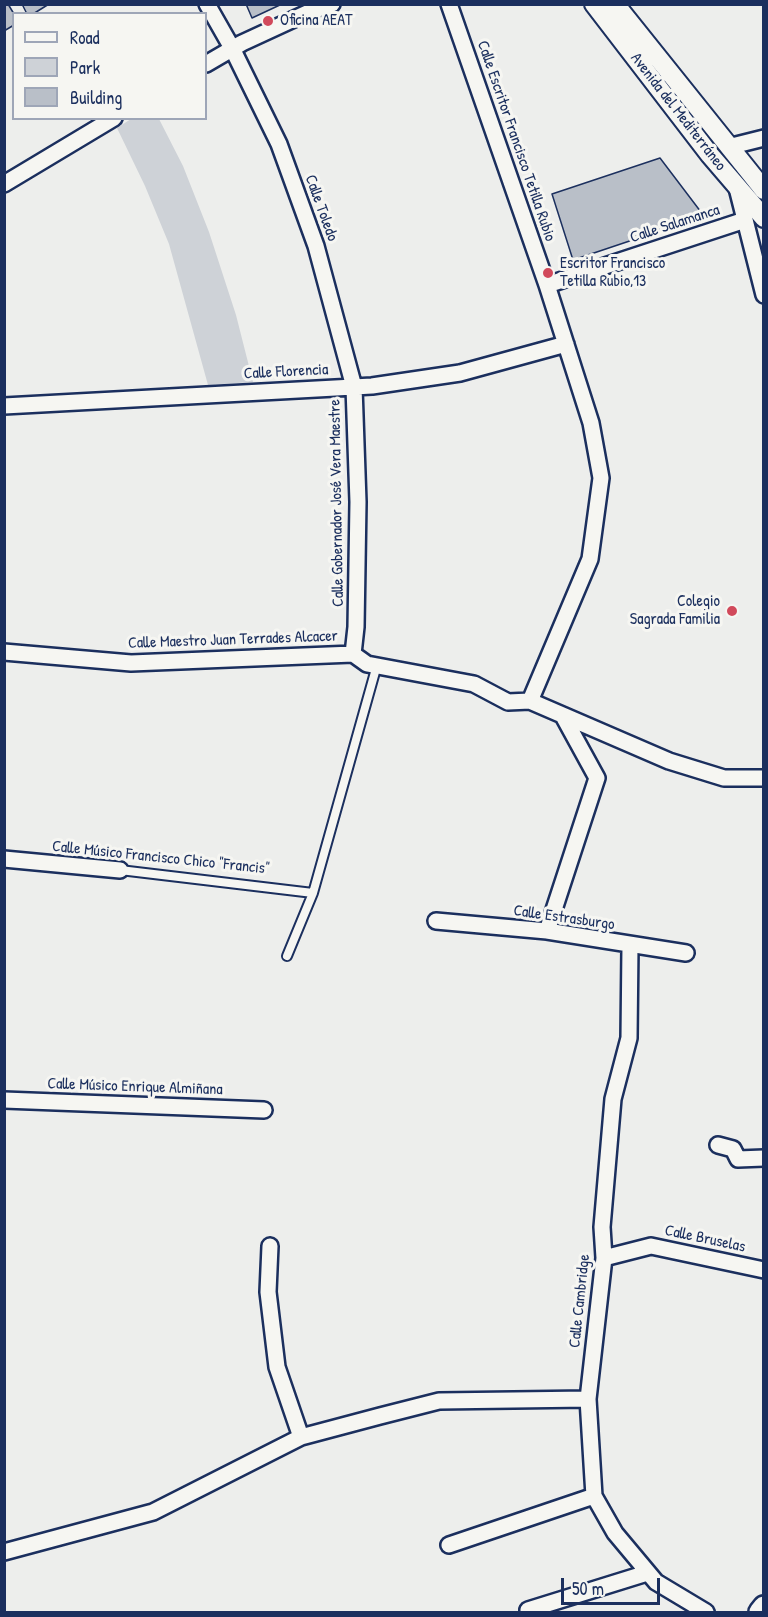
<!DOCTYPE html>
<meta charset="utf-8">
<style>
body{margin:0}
#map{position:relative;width:768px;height:1617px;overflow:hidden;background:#edeeec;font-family:"Patrick Hand",sans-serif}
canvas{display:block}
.frame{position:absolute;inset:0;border:6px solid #1b2f5e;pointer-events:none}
.legend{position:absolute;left:12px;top:12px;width:195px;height:108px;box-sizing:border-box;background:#f6f6f2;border:2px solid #9ea6b7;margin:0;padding:8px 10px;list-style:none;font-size:18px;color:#1b2f5e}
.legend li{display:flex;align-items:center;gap:12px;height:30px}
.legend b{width:30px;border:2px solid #9ea6b7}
.scale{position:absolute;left:561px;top:1578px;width:99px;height:27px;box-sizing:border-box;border:3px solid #1b2f5e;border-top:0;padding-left:8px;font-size:18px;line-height:21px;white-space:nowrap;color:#1b2f5e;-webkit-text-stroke:4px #f6f6f2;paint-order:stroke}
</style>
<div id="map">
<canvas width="768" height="1617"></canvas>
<div class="frame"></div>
<ul class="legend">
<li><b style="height:8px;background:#f6f6f2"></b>Road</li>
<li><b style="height:16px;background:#ced2d7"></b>Park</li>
<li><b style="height:16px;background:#b9bfc8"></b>Building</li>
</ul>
<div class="scale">50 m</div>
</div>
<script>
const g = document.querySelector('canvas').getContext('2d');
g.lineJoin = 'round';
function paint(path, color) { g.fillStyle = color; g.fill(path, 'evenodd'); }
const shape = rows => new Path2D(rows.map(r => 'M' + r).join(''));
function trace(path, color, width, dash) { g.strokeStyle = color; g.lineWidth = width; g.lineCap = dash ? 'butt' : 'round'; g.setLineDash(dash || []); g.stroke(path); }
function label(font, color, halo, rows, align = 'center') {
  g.font = font + ' "Patrick Hand",sans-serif'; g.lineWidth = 6; g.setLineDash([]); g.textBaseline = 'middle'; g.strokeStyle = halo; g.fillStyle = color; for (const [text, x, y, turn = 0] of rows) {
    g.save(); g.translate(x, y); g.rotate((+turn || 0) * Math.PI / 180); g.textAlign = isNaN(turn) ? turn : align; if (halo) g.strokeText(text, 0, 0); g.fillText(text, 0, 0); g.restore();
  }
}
paint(shape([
 [131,119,159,119,183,166,209,232,236,315,253,382,208,385,169,244,145,186,117,128]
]), '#ced2d7');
const building = shape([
 [4,4,8,4,14,14,14,25,4,31,4,4],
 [22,4,49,4,33,14,27,14,22,4],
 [246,4,282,4,252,18,246,4],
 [660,158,704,216,573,260,552,194,660,158]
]);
paint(building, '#b9bfc8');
trace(building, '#1b2f5e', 1.5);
const service = shape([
 [120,870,313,893],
 [287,956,313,893,377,665]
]);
const minor = shape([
 [207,4,232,48,279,144,316,246,354,387,358,502,356,627,353,654],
 [449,4,547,285,591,423,601,478,590,559,530,701],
 [206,64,242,43,307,13,332,4],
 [728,147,764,138],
 [4,184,114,118],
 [737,188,764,295],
 [547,285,745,220],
 [4,406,372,386,460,373,566,344],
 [4,652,131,663,353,654,367,664,474,684,508,702,530,701,669,761,724,778,764,778],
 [4,859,120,870],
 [436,921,547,931,686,953],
 [547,931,597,778,563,716],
 [630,946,629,1038,613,1099,602,1227,604,1258,588,1399,594,1496,615,1533,656,1582,706,1612],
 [4,1100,264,1110],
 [718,1145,733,1149,738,1159,764,1158],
 [270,1246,268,1292,277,1367,301,1437],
 [604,1258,651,1246,764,1270],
 [449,1545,594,1496],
 [4,1552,153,1512,301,1437,380,1416,439,1401,588,1399],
 [528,1610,647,1573]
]);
const tertiary = shape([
 [594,4,710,155,764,218],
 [615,4,764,190]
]);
const secondary = shape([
 [760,1612,764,1607]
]);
trace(service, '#1b2f5e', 12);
trace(minor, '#1b2f5e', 20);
trace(tertiary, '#1b2f5e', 22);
trace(secondary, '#1b2f5e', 26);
trace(service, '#f6f6f2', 8);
trace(minor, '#f6f6f2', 15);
trace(tertiary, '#f6f6f2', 18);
trace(secondary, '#f6f6f2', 21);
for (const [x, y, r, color] of [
 [268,21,6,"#d1495b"],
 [548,273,6,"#d1495b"],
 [732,611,6,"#d1495b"]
]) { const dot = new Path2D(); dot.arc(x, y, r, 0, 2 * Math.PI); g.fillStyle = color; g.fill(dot); trace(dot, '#f6f6f2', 2); }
label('16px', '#1b2f5e', '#f6f6f2', [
 ["Oficina AEAT",280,21],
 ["Escritor Francisco",560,264],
 ["Tetilla Rubio,13",560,282],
 ["Colegio",720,602,"right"],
 ["Sagrada Familia",720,620,"right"]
], 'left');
label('16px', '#1b2f5e', '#f6f6f2', [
 ["Avenida del Mediterráneo",678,112,52],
 ["Calle Escritor Francisco Tetilla Rubio",516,141,71],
 ["Calle Toledo",321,208,70],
 ["Calle Salamanca",675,224,-18],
 ["Calle Florencia",286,372,-3],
 ["Calle Gobernador José Vera Maestre",337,503,-91],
 ["Calle Maestro Juan Terrades Alcacer",233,640,-2],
 ["Calle Músico Francisco Chico \"Francis\"",161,858,6],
 ["Calle Estrasburgo",564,918,8],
 ["Calle Músico Enrique Almiñana",135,1087,2],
 ["Calle Bruselas",705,1239,12],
 ["Calle Cambridge",580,1301,-84]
]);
</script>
